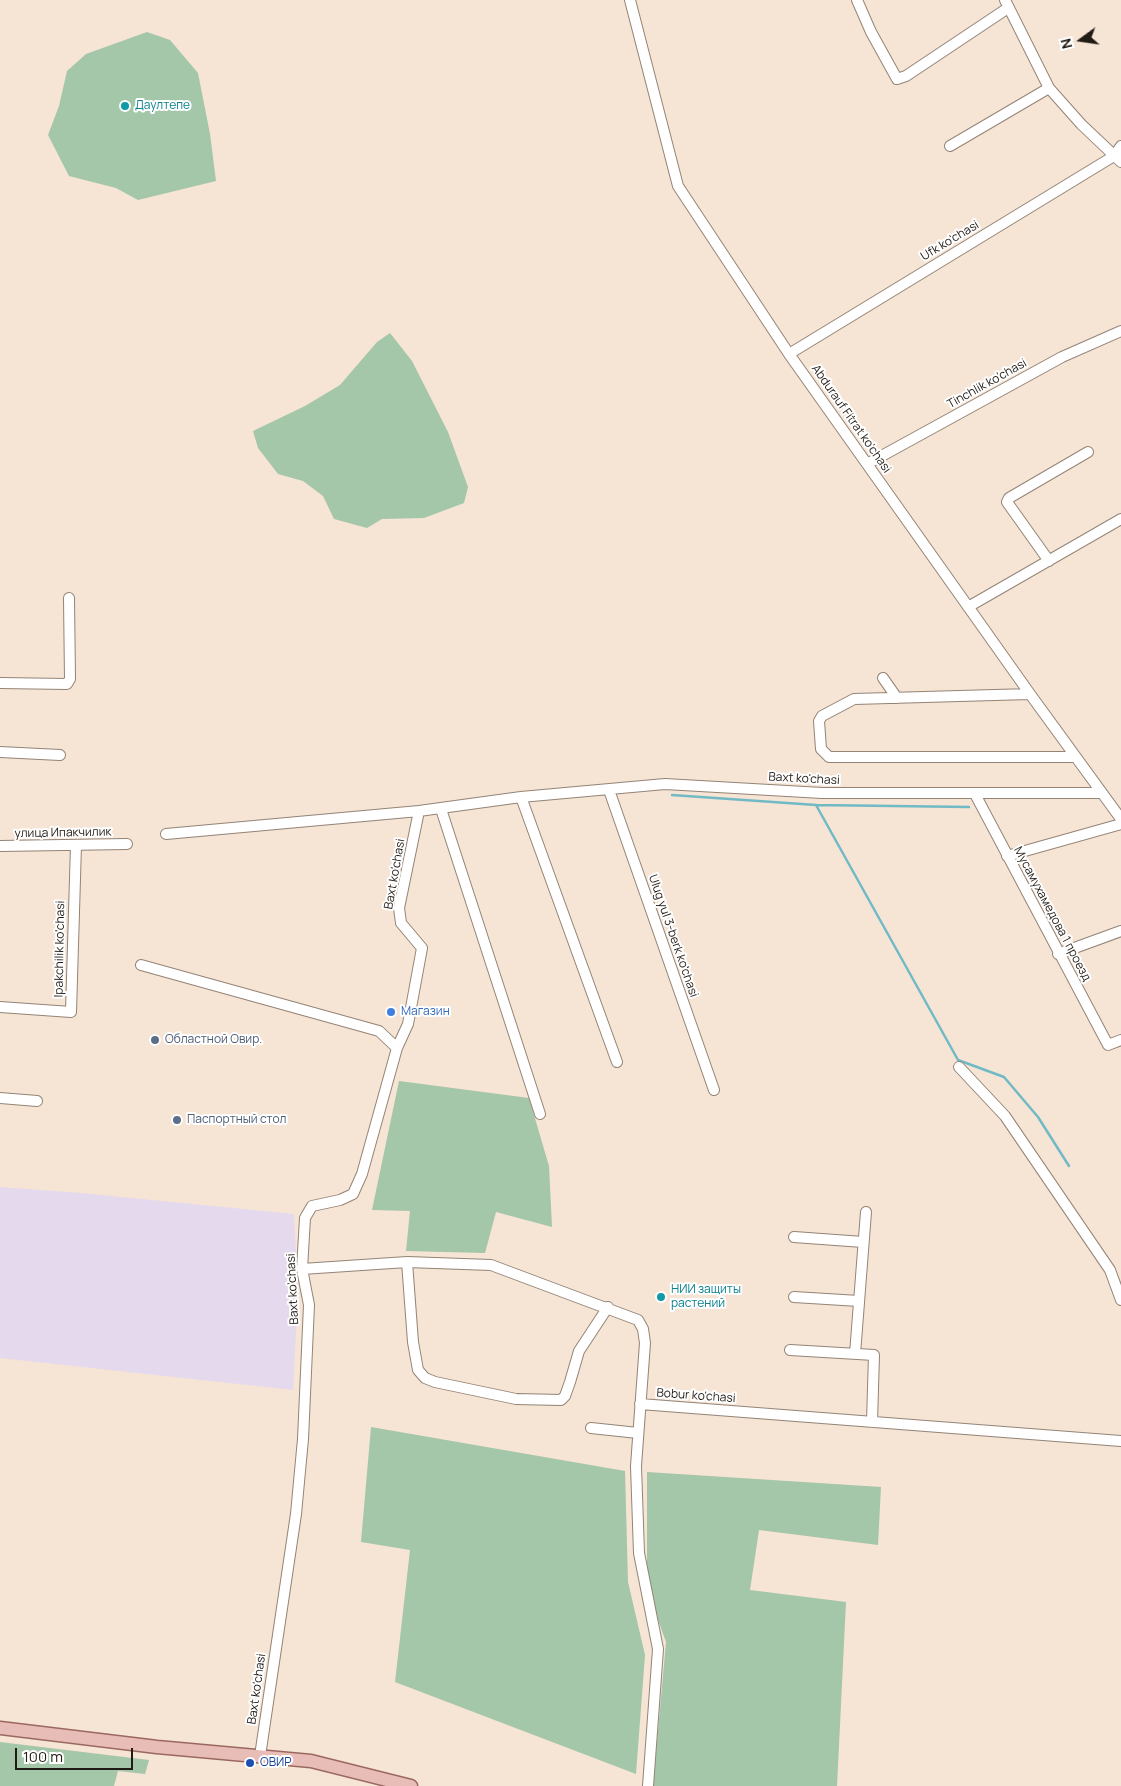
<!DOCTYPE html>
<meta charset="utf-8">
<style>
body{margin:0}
#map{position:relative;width:1121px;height:1786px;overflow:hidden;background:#f6e4d5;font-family:Manrope,sans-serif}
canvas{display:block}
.north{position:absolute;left:1056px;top:15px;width:50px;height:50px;-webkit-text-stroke:4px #fff;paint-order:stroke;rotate:256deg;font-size:14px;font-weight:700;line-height:20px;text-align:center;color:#211b15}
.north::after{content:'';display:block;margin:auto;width:18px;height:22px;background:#211b15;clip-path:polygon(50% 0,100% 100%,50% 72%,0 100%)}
.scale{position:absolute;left:15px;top:1748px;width:118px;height:22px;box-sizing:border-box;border:2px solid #211b15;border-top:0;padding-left:6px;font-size:15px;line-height:18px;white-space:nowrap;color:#211b15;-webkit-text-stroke:4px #fff;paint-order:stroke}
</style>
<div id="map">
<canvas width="1121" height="1786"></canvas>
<div class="north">N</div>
<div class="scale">100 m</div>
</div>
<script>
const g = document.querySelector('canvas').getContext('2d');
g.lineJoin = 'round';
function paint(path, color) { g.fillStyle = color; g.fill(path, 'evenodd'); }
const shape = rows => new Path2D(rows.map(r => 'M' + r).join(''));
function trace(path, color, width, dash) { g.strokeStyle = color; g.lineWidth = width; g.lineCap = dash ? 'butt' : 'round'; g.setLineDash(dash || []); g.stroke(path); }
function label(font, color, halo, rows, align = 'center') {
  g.font = font + ' Manrope,sans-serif'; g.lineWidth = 4; g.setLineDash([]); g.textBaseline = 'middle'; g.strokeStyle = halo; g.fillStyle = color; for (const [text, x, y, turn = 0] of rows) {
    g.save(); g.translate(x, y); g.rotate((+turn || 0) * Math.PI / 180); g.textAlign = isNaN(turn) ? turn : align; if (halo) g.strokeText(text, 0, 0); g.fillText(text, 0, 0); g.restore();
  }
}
paint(shape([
 [0,1187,81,1193,294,1214,298,1293,293,1390,0,1358]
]), '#e5d9ed');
paint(shape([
 [147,32,170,40,198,73,210,134,216,181,138,200,116,188,69,176,48,135,59,106,67,71,86,54],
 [390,333,412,361,448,432,468,487,464,503,424,518,382,519,367,528,334,519,323,496,303,481,278,474,258,448,253,431,305,406,340,385,377,342],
 [399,1081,529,1098,549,1166,552,1227,496,1212,485,1253,406,1251,410,1211,372,1210],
 [371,1427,625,1471,628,1582,645,1655,636,1774,395,1682,410,1550,361,1542],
 [647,1472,881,1487,878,1545,759,1530,750,1590,846,1602,837,1786,653,1786,666,1642,647,1589],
 [0,1742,149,1760,145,1774,118,1771,114,1786,0,1786]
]), '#a4c6a9');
trace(shape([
 [672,795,816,805,969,807],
 [816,805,958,1060,1004,1077,1038,1117,1069,1166]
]), '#71bac5', 2.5);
const minor = shape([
 [630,0,678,186,789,354,1030,694,1121,819],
 [857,0,871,32,897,79,906,76,1008,8],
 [1005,0,1049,88,1081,124,1121,162],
 [950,146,1049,88],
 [789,354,1114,156,1121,146],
 [867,464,1062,357,1121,331],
 [1049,561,1007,502,1009,498,1088,452],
 [968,607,1121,519],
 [883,678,897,698],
 [0,683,67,684,70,679,69,598],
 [1030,694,854,699,822,716,819,721,821,749,829,757,1074,757],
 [0,752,60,755],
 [609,790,714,1090],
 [975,794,1108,1045,1121,1040],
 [521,797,617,1062],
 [441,809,540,1114],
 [166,834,419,811,521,797,665,784,822,793,1100,793],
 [0,846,127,844],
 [1007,856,1121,824],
 [1058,954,1121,931],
 [141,965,379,1031,397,1048],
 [0,1007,71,1012,76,845],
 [959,1067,1005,1116,1110,1270,1121,1300],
 [0,1098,37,1101],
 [794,1237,863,1242],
 [407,1262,413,1342,418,1370,425,1378,435,1382,516,1399,561,1400,565,1396,570,1382,579,1351,608,1307],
 [302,1269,407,1262,491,1265,638,1320,643,1329,645,1343,636,1466,639,1553,658,1649,648,1786],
 [794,1297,859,1301],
 [790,1350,874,1355,872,1422],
 [855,1354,866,1212],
 [640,1404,1121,1441],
 [591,1428,638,1433],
 [260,1756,296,1514,303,1439,309,1305,302,1269,305,1218,312,1206,340,1200,353,1194,362,1174,397,1048,408,1024,422,948,401,923,399,908,419,811]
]);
const major = shape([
 [0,1728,157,1747,311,1761,411,1786]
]);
trace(minor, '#948476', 12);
trace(major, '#9a685f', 15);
trace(minor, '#fff', 10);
trace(major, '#e9bdb7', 12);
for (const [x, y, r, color] of [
 [125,106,5,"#0f9aa8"],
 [391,1012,5,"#3f7fe0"],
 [155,1040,5,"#5c6f8a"],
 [177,1120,5,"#5c6f8a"],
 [661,1297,5,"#0f9aa8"],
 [250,1763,5,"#1a4fb4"]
]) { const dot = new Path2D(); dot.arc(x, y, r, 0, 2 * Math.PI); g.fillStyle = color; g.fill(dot); trace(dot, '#fff', 2); }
label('12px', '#0d838f', '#fff', [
 ["Даултепе",135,106],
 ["НИИ защиты",671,1290],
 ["растений",671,1304]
], 'left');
label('12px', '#211b15', '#fff', [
 ["Ufk ko'chasi",950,241,-31],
 ["Tinchlik ko'chasi",987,384,-29],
 ["Abdurauf Fitrat ko'chasi",851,419,55],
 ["Baxt ko'chasi",804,779,3],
 ["улица Ипакчилик",63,833,-1],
 ["Baxt ko'chasi",395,874,-80],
 ["Мусамухамедова 1 проезд",1052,914,62],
 ["Ulug yul 3-berk ko'chasi",673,936,71],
 ["Ipakchilik ko'chasi",60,949,-89],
 ["Baxt ko'chasi",293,1289,-93],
 ["Bobur ko'chasi",696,1396,4],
 ["Baxt ko'chasi",257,1689,-82]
]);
label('12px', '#366cbe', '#fff', [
 ["Магазин",401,1012]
], 'left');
label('12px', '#4e5e75', '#fff', [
 ["Областной Овир.",165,1040],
 ["Паспортный стол",187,1120]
], 'left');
label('12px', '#164399', '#fff', [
 ["ОВИР",260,1763]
], 'left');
</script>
